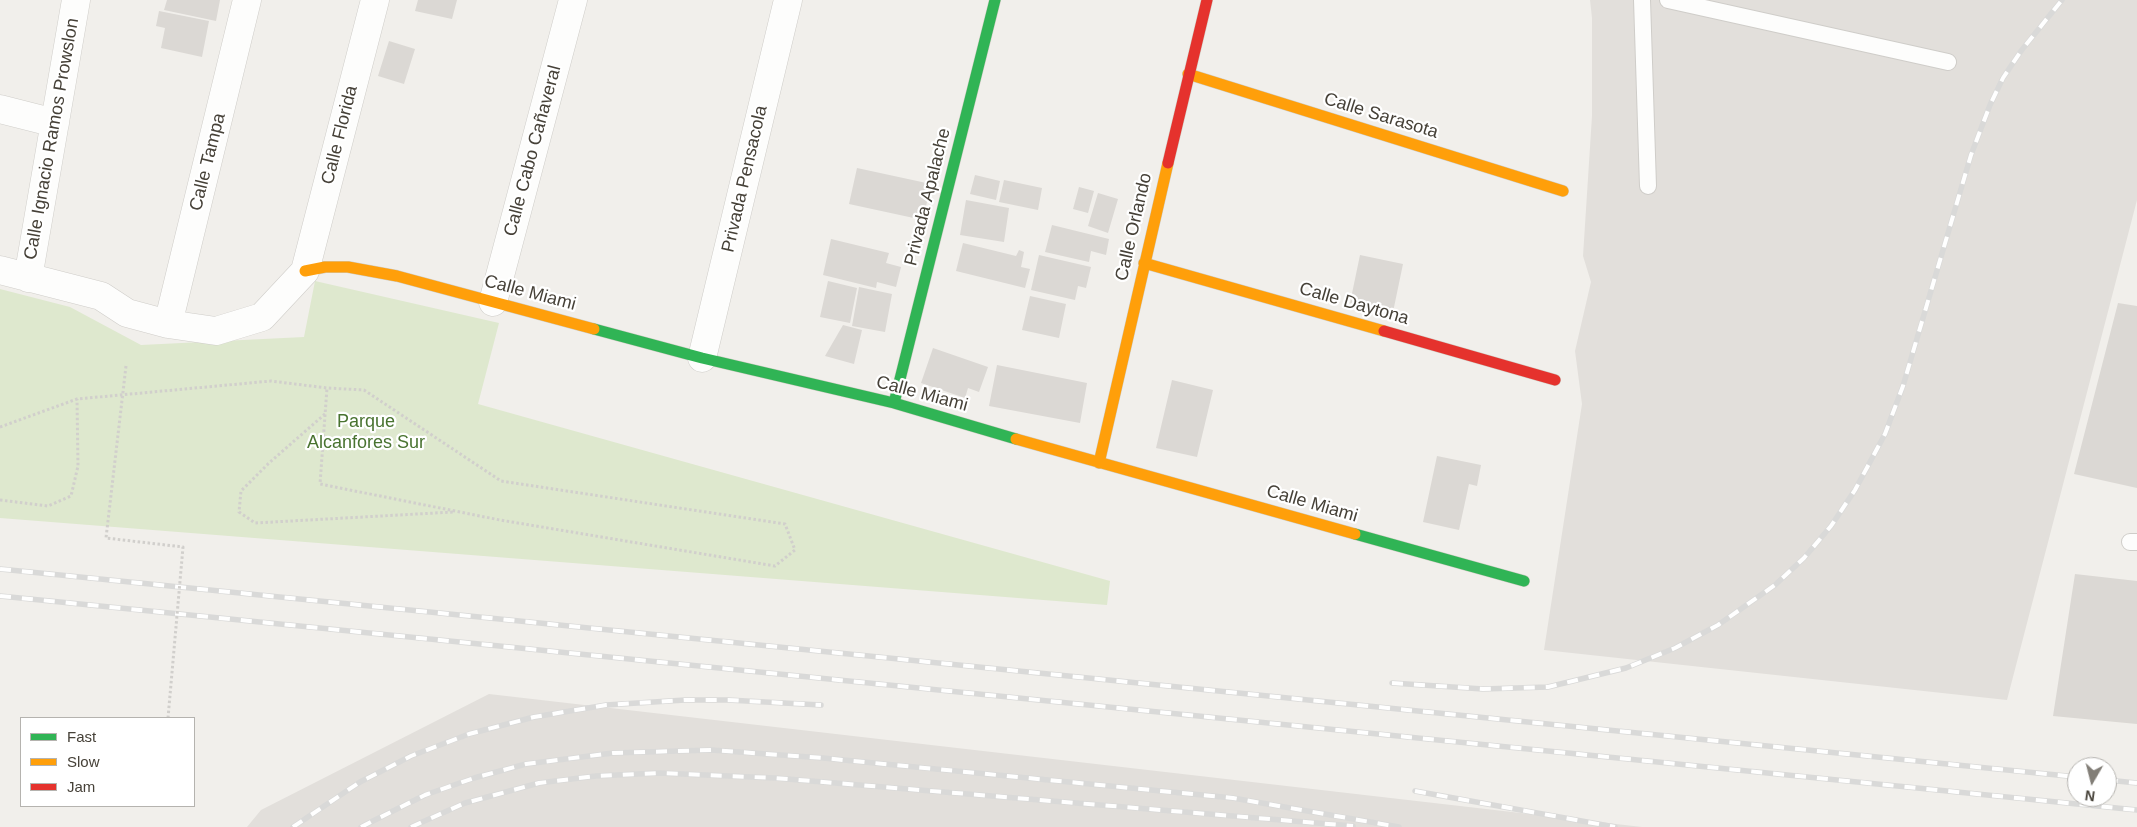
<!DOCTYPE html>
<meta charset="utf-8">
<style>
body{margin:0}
#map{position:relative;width:2137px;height:827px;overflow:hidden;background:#f1efeb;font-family:Arial,sans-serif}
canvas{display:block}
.legend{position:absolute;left:20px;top:717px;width:175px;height:90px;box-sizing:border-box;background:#fff;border:1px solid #b5b3af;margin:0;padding:6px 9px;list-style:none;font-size:15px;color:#464138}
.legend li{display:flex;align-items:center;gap:10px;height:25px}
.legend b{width:25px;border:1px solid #b5b3af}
.north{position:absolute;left:2067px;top:757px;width:50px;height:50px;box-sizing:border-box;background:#fff;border:1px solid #b5b3af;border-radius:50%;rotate:188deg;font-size:14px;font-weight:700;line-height:20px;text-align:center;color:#464138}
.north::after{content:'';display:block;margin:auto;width:18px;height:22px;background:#827e77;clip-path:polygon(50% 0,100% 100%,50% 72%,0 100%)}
</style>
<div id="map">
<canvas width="2137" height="827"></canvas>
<ul class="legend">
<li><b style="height:6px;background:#30b455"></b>Fast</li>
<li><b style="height:6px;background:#ff9f0a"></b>Slow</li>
<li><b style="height:6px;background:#e5322d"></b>Jam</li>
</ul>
<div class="north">N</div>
</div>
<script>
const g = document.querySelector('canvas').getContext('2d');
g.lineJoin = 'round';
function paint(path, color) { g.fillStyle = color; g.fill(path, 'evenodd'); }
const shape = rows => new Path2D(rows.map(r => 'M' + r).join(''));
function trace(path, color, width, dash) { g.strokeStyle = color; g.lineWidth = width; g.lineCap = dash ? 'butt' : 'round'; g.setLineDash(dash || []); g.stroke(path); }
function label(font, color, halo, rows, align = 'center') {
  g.font = font + ' Arial,sans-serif'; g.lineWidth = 4.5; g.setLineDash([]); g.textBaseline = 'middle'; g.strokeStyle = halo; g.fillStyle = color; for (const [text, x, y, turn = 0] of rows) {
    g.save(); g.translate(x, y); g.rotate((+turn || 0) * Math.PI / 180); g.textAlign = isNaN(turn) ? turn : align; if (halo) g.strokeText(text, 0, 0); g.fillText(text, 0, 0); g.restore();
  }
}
paint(shape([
 [1590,0,2137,0,2137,200,2007,700,1544,650,1582,404,1575,351,1591,282,1583,256,1592,116,1592,18],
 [489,694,1642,827,247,827,261,810]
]), '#e2dfdb');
paint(shape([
 [315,281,499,323,478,404,1110,581,1107,605,0,518,0,289,70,307,141,345,304,337]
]), '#dee8ce');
paint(shape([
 [167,0,220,0,216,21,164,10],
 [418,0,457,0,452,19,415,11],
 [159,11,209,21,202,57,161,48,165,28,156,26],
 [389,41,415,49,404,84,378,76],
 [857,168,931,184,923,220,849,204],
 [975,175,1000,181,996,200,970,194],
 [1004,180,1042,188,1038,210,999,202],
 [1079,187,1094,191,1088,213,1073,209],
 [1098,193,1118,199,1108,233,1088,226],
 [966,200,1009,208,1004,242,960,235],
 [1052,225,1109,239,1106,255,1091,251,1089,262,1045,252],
 [831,239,889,253,886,263,901,267,896,287,877,282,876,288,823,275],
 [963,243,1016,256,1019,250,1024,252,1021,267,1030,269,1025,288,956,271],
 [1039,255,1091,267,1086,288,1078,286,1075,300,1031,290],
 [1360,255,1403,264,1393,312,1350,303],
 [828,281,857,288,850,323,820,317],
 [859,287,892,294,885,332,852,326],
 [1030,296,1066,304,1059,338,1022,330],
 [2118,303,2137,306,2137,488,2074,474],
 [843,325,862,330,854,364,825,356],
 [933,348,988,367,979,392,968,388,965,398,921,383],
 [997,365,1087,383,1080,423,989,406],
 [1172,380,1213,390,1197,457,1156,448],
 [1437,456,1481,465,1477,486,1469,484,1459,530,1423,522],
 [2075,574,2137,581,2137,724,2053,716]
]), '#dbd8d4');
const lane = shape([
 [1642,0,1648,186],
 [1668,0,1948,62],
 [2130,542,2137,542]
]);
const street = shape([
 [0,109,55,123],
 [0,270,101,296,127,313,168,324,216,331,262,317,305,271,375,0],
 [28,278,76,0],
 [493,302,573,0],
 [168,324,247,0],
 [702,358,788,0]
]);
const fast = shape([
 [594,329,702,358,894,403,1016,439],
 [894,403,995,0],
 [1355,534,1524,581]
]);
const slow = shape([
 [1188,74,1563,191],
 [1144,263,1384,331],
 [305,271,325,267,348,267,397,276,594,329],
 [1016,439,1355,534],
 [1099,463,1168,163]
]);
const jam = shape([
 [1168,163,1207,0],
 [1384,331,1555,380]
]);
trace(lane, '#cfcdc9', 18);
trace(street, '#cfcdc9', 29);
trace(fast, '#cfccc3', 12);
trace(slow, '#cfccc3', 12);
trace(jam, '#cfccc3', 12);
trace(shape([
 [325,414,269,463,241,491,239,512,255,523,453,512],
 [0,427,77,399,271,381,327,388,364,390,501,481,785,524,795,550,775,566,500,520,320,484,327,388],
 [0,500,48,506,71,496,78,466,77,399]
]), '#d1cfcc', 3, [2.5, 2.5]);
trace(lane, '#fdfdfc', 16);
trace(street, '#fdfdfc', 28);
trace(fast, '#30b455', 11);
trace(slow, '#ff9f0a', 11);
trace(jam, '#e5322d', 11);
const rail = shape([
 [0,569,2077,777],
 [0,596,2137,810],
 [1392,683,1483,689,1548,687,1626,668,1675,648,1718,625,1775,585,1804,558,1831,526,1855,490,1885,434,1903,386,1971,155,1990,105,2003,78,2021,51,2062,0],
 [2107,780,2137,783],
 [1415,791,1615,827],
 [293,827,360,782,411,756,469,734,534,717,606,705,685,700,728,700,821,705],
 [361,827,425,795,474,778,526,764,613,753,711,750,823,758,1233,798,1399,827],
 [411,827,465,803,539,783,596,776,659,773,775,778,1353,826]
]);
trace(rail, '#d9d9d8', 5.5);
trace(rail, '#fff', 4, [11]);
trace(shape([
 [126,366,106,538,183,547,168,718]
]), '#d1cfcc', 3, [2.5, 2.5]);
label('18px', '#464138', '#fff', [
 ["Calle Sarasota",1381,116,17],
 ["Calle Florida",340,135,-76],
 ["Calle Ignacio Ramos Prowslon",52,139,-80],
 ["Calle Cabo Cañaveral",533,151,-75],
 ["Calle Tampa",208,162,-76],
 ["Privada Pensacola",745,179,-77],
 ["Privada Apalache",928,197,-76],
 ["Calle Orlando",1134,227,-77],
 ["Calle Miami",530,293,15],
 ["Calle Daytona",1354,304,16],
 ["Calle Miami",922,394,15],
 ["Calle Miami",1312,504,16]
]);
label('18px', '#497330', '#fff', [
 ["Parque",366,422],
 ["Alcanfores Sur",366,443]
]);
</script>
